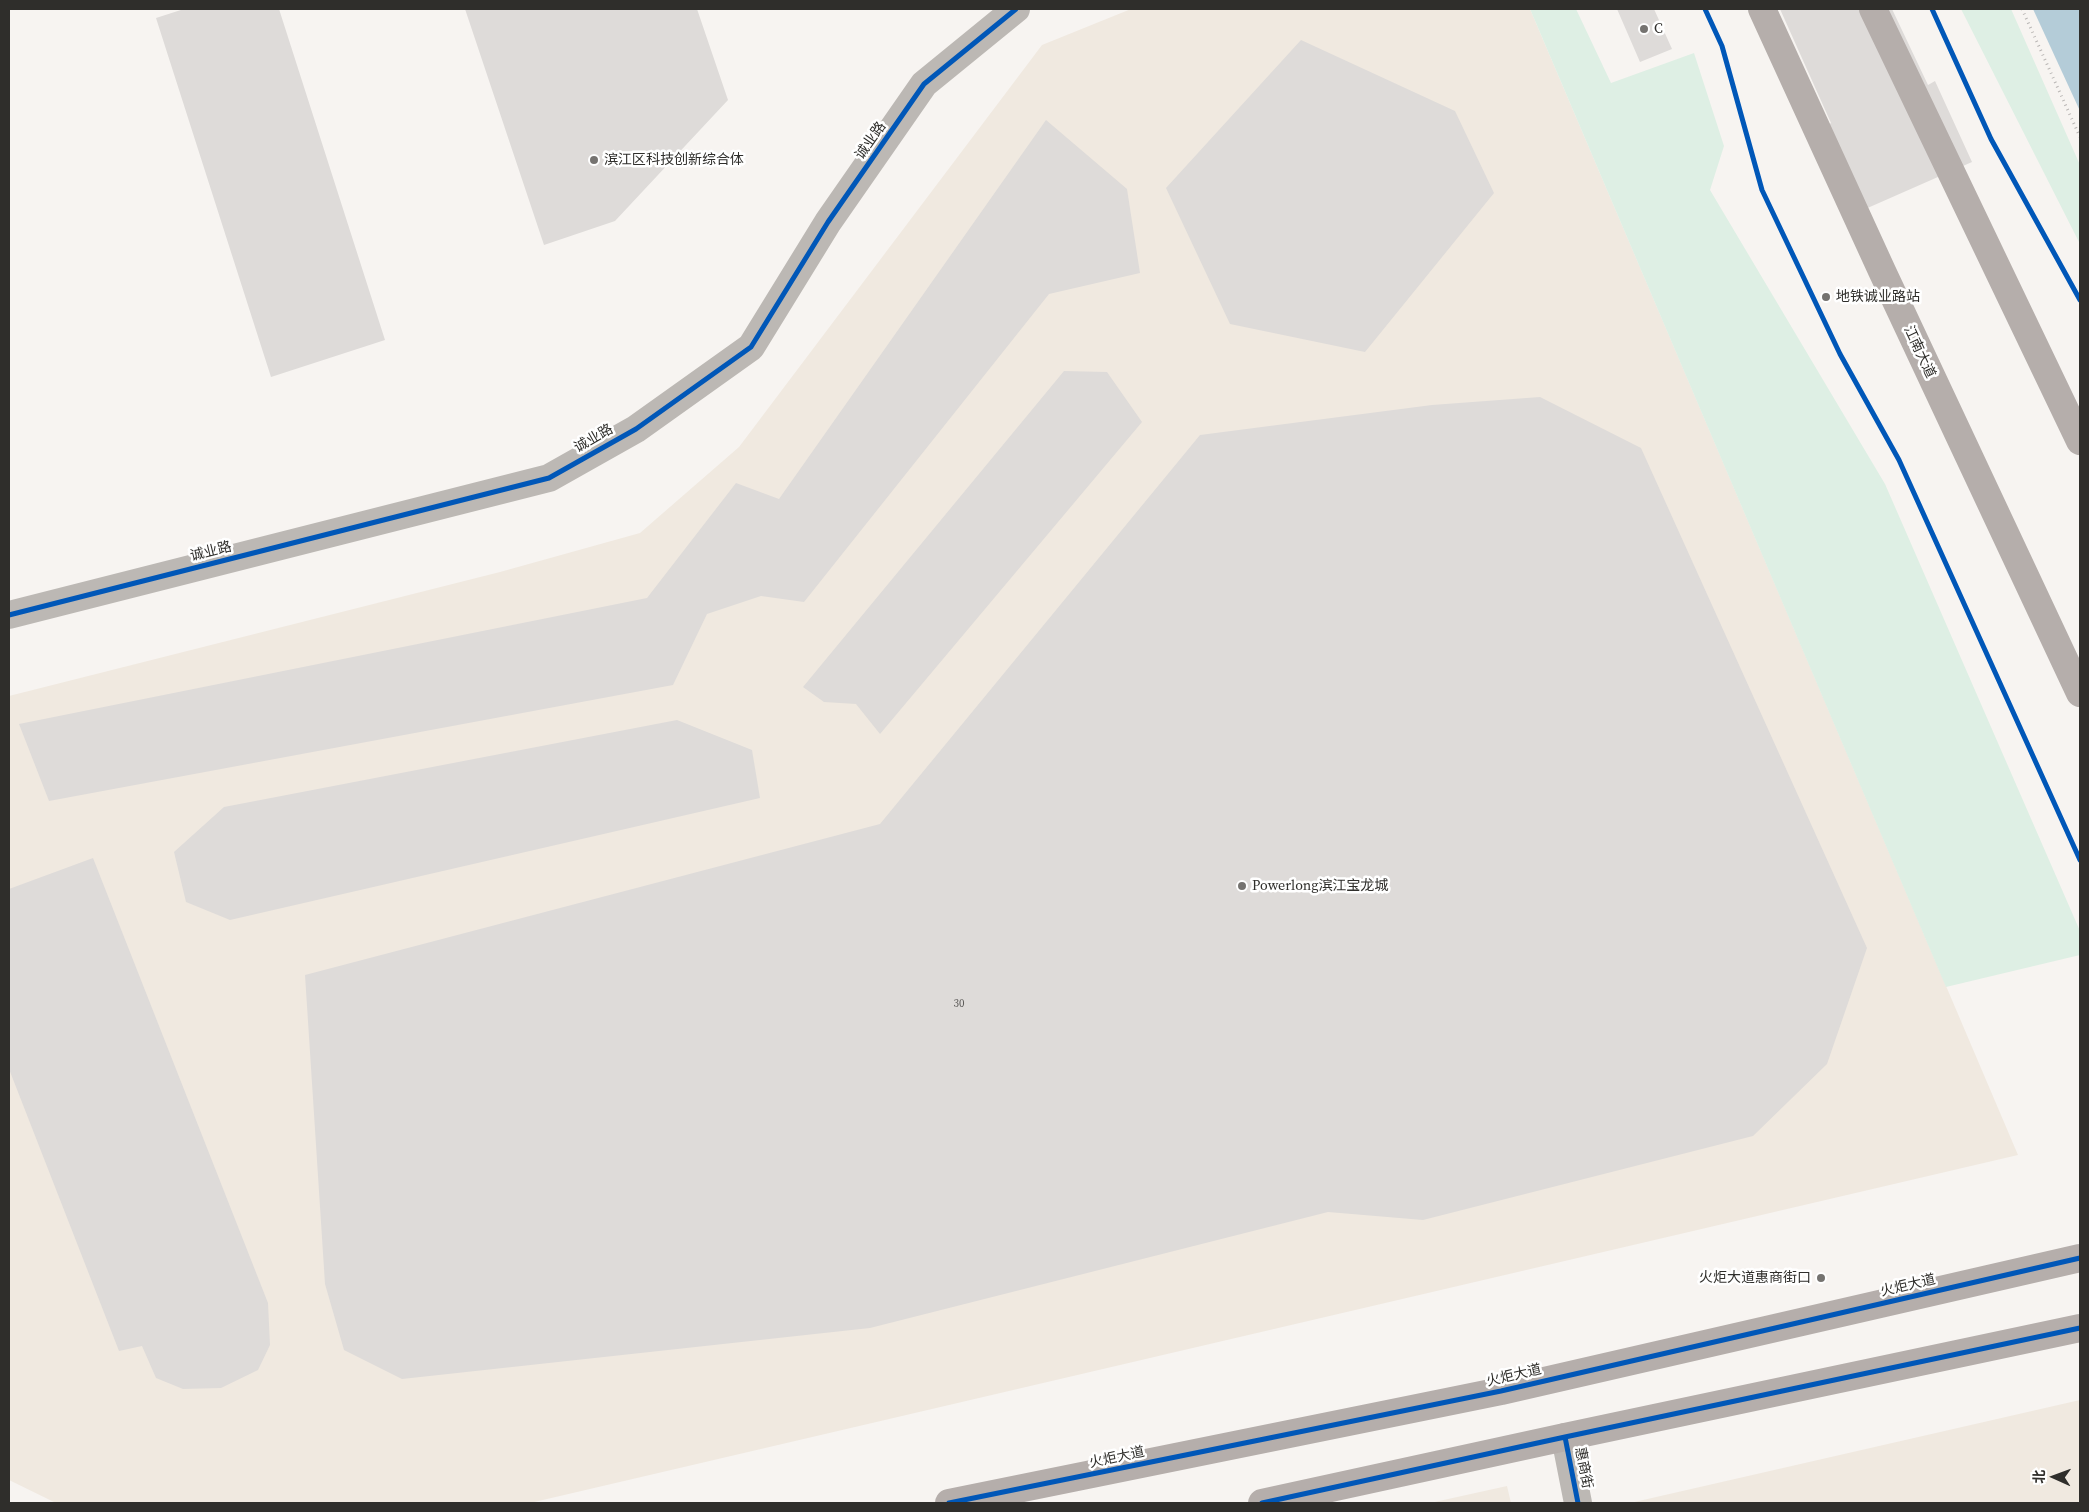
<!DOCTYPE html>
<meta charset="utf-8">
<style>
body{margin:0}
#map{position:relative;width:2089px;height:1512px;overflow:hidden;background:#f7f4f1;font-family:"Source Serif 4","Noto Sans SC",serif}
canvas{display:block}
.frame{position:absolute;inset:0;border:10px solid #2f2e2b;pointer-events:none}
.north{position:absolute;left:2029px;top:1452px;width:50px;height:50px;-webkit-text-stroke:4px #fff;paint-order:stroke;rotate:272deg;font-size:14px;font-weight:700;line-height:20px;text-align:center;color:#2f2e2b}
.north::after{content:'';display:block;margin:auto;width:18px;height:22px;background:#2f2e2b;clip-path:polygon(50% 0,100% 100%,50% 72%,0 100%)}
</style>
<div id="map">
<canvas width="2089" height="1512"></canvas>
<div class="frame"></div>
<div class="north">北</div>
</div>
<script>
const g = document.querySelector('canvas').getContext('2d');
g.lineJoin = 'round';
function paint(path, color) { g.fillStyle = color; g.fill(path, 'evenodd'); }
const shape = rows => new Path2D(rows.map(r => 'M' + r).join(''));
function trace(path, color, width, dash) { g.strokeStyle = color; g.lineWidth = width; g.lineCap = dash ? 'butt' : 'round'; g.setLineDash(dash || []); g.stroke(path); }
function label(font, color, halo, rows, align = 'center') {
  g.font = font + ' "Source Serif 4","Noto Sans SC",serif'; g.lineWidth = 5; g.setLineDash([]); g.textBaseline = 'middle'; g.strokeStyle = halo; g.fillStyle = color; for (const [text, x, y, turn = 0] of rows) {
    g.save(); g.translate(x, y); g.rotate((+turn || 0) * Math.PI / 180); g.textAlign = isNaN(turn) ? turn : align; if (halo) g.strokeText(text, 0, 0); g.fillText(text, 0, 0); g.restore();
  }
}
paint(shape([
 [1131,9,1530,9,2018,1155,530,1503,56,1503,9,1480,9,696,500,572,640,533,739,447,1042,45],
 [2080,1400,2080,1503,1630,1503],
 [1507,1486,1511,1503,1430,1503]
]), '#f0e9e0');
paint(shape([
 [1530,9,1576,9,1611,83,1694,53,1724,146,1710,190,1885,484,2080,931,2080,955,1946,987],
 [1961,9,2011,9,2080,165,2080,244]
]), '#deefe4');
paint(shape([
 [2033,9,2080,9,2080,111]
]), '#b4ccd8');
paint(shape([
 [184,9,279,9,385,340,271,377,156,18],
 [465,9,697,9,728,100,615,221,544,245],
 [1617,9,1654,9,1672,49,1640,62],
 [1780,9,1892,9,1928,85,1935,81,1972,162,1863,210,1825,127,1831,123],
 [1301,40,1455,111,1494,193,1365,352,1230,324,1166,188],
 [1046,120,1127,189,1140,273,1049,294,804,602,761,596,707,614,673,685,49,801,19,724,647,598,736,483,779,499],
 [1064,371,1107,372,1142,422,880,734,856,704,824,702,803,687],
 [1540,397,1641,448,1867,948,1827,1064,1753,1136,1423,1220,1328,1212,870,1328,402,1379,344,1350,325,1284,305,975,880,824,1200,435,1432,405],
 [677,720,752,750,760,798,230,920,186,902,174,852,224,807],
 [93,858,268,1303,270,1345,258,1370,221,1388,183,1389,156,1378,142,1346,119,1351,9,1069,9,889]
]), '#dedbd9');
trace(shape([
 [2022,9,2080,137]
]), '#bab7b5', 3, [1, 4]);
trace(shape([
 [1565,1437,1578,1503]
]), '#bcb8b4', 28);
trace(shape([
 [9,615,549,478,636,429,751,347,828,222,924,84,1016,9]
]), '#bcb8b4', 28);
trace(shape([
 [1762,9,1882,271,2080,693],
 [1873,9,2080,441],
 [949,1503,1501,1391,2080,1258],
 [1262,1503,1565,1437,2080,1328]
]), '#b5aeab', 28);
trace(shape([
 [1705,9,1722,46,1762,190,1840,354,1899,460,2080,860],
 [1932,9,1991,139,2080,300],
 [9,615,549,478,636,429,751,347,828,222,924,84,1016,9],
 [1565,1437,1578,1503],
 [949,1503,1501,1391,2080,1258],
 [1262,1503,1565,1437,2080,1328]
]), '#0057b8', 5);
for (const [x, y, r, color] of [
 [1644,29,5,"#757370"],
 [594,160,5,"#757370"],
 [1826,297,5,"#757370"],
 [1242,886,5,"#757370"],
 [1821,1278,5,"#757370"]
]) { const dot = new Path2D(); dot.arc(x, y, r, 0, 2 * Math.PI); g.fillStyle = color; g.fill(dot); trace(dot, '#fff', 2); }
label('11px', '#5c5a58', null, [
 ["30",959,1004]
]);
label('14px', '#2f2e2b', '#fff', [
 ["C",1654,29],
 ["滨江区科技创新综合体",604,160],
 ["地铁诚业路站",1836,297],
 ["Powerlong滨江宝龙城",1252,886],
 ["火炬大道惠商街口",1811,1278,"right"]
], 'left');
label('14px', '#2f2e2b', '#fff', [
 ["诚业路",871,141,-55],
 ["江南大道",1919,352,65],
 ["诚业路",594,439,-30],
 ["诚业路",211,552,-14],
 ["火炬大道",1908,1286,-13],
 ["火炬大道",1514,1376,-13],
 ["火炬大道",1117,1458,-12],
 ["惠商街",1583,1468,79]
]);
</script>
